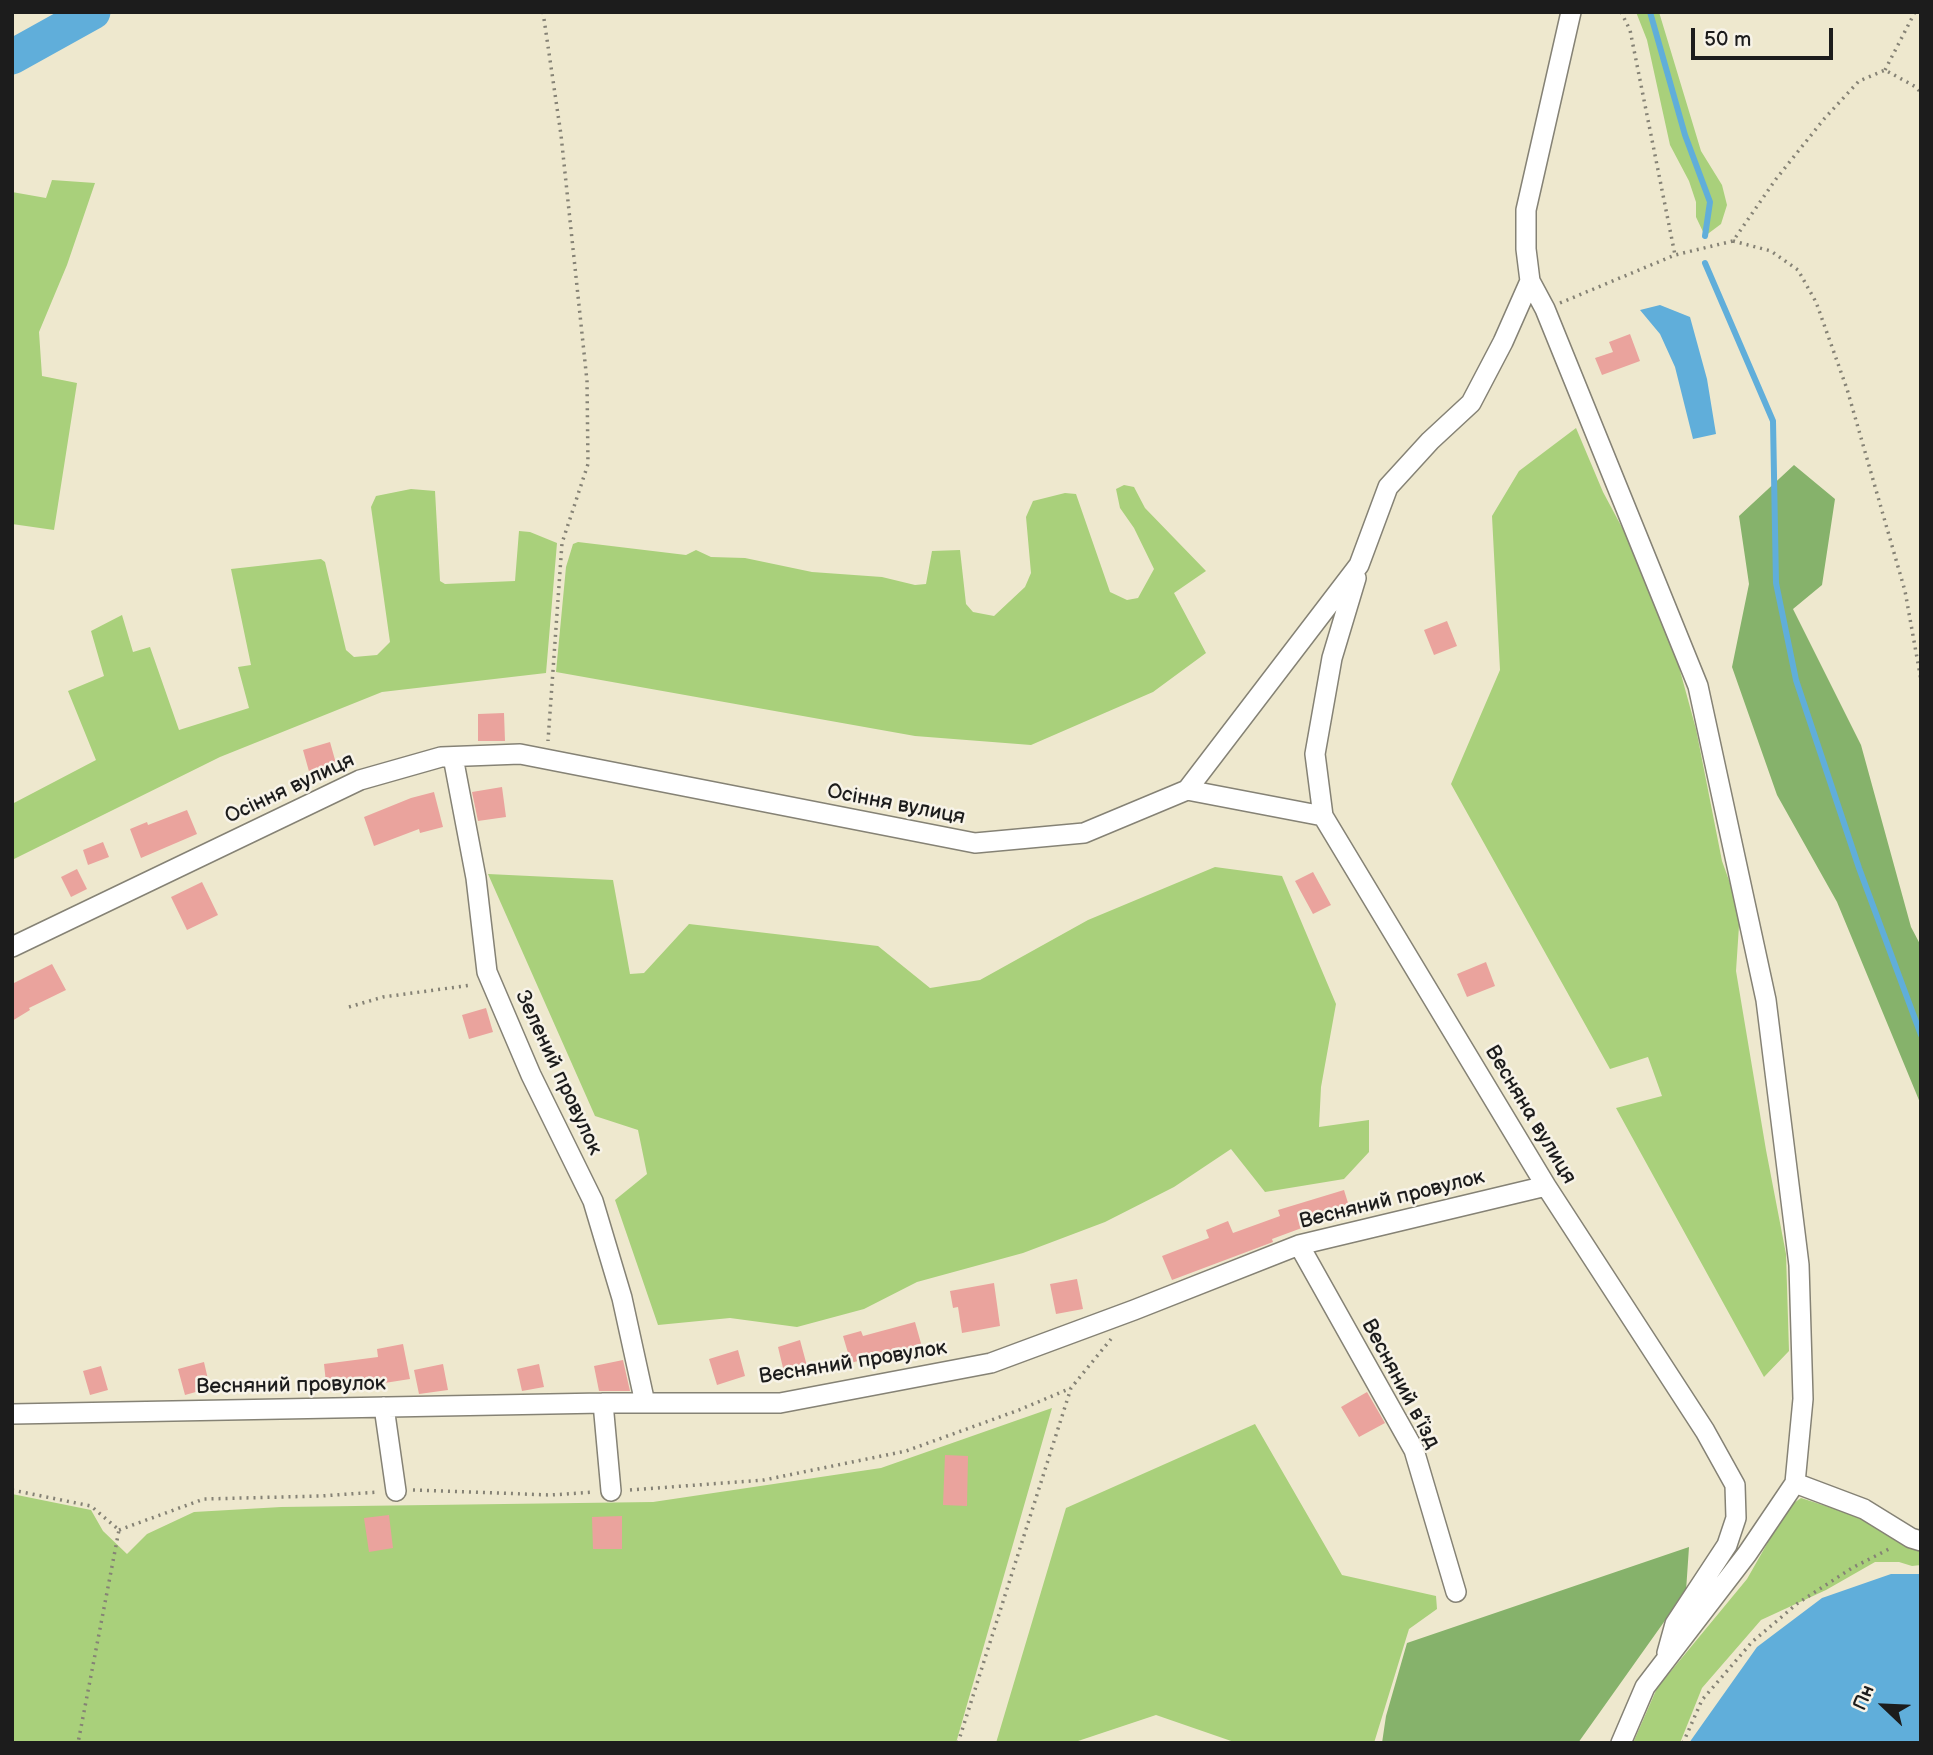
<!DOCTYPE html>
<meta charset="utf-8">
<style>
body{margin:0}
#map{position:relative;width:1933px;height:1755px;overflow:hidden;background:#eee8ce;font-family:"Balsamiq Sans",sans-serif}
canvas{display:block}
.frame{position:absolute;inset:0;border:14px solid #1c1c1c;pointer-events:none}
.north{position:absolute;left:1849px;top:1671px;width:70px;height:70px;-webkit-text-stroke:5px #f7f3e8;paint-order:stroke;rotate:293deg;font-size:19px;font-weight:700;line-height:28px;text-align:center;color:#1c1c1c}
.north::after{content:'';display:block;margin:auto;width:24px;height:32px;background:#1c1c1c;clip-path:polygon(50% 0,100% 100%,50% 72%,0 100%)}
.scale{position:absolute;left:1691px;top:28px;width:142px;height:32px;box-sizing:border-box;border:4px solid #1c1c1c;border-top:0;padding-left:9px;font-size:21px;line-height:24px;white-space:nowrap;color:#1c1c1c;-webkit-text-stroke:5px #f7f3e8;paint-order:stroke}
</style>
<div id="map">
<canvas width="1933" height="1755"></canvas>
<div class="frame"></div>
<div class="north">Пн</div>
<div class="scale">50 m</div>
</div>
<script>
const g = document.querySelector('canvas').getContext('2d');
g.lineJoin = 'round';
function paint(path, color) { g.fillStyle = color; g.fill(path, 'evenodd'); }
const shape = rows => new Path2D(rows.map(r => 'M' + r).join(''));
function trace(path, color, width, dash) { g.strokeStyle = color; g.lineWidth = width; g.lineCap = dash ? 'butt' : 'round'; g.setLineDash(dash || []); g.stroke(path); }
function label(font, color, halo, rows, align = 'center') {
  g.font = font + ' "Balsamiq Sans",sans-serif'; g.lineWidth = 5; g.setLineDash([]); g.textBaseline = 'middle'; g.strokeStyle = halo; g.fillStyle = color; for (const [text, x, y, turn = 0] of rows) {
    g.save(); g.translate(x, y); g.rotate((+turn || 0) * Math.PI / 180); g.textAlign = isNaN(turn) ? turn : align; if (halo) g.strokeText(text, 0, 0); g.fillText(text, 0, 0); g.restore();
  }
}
paint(shape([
 [1636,12,1659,12,1701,151,1722,185,1727,205,1721,224,1705,236,1696,217,1696,202,1689,181,1670,145,1647,40],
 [52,180,95,183,67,265,39,332,42,376,77,383,54,530,12,524,12,192,46,198],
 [1576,428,1603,492,1633,548,1673,645,1696,729,1722,861,1740,911,1736,971,1766,1150,1786,1254,1789,1351,1764,1377,1616,1108,1662,1096,1648,1057,1610,1069,1451,784,1500,670,1492,516,1519,471],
 [1124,485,1134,487,1145,508,1206,571,1174,593,1206,653,1153,692,1031,745,915,736,556,672,566,567,573,544,578,542,686,555,696,550,711,557,745,558,812,572,882,577,915,585,926,584,932,551,960,550,966,604,973,612,994,616,1025,587,1031,573,1026,517,1033,501,1065,493,1076,494,1110,592,1127,600,1138,598,1154,569,1134,528,1120,508,1116,489],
 [411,489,435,491,440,581,445,584,515,581,519,531,530,532,557,543,546,673,382,692,220,757,12,860,12,804,96,760,68,691,104,676,91,631,122,615,133,652,150,647,179,730,249,708,238,667,251,665,231,569,321,559,325,562,346,650,354,657,377,655,390,642,371,507,376,496],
 [1215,867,1282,876,1336,1004,1321,1087,1319,1127,1369,1120,1369,1152,1344,1179,1265,1192,1231,1149,1174,1187,1105,1222,1023,1253,917,1282,864,1309,797,1327,730,1318,658,1325,615,1200,647,1174,638,1130,595,1116,488,874,613,880,630,974,644,973,689,924,878,946,930,988,980,980,1088,920],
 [1052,1408,956,1743,12,1743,12,1494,91,1510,103,1531,127,1554,147,1534,194,1512,281,1507,653,1502,881,1468],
 [1255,1424,1342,1575,1436,1596,1437,1609,1409,1629,1374,1743,1237,1743,1156,1715,1072,1743,996,1743,1066,1508],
 [1801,1498,1872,1521,1921,1550,1921,1565,1912,1566,1899,1562,1875,1562,1826,1590,1761,1620,1702,1688,1680,1743,1633,1743,1657,1688,1747,1579,1788,1507]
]), '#a9d07b');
paint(shape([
 [1794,465,1835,499,1822,585,1793,609,1861,745,1911,927,1921,946,1921,1105,1837,902,1777,795,1732,667,1749,584,1739,516],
 [1689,1547,1686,1591,1578,1743,1382,1743,1386,1716,1407,1643]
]), '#86b26b');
paint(shape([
 [1660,305,1690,317,1707,379,1716,434,1693,439,1675,367,1660,334,1640,310],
 [1891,1574,1921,1574,1921,1743,1689,1743,1757,1647,1822,1598]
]), '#60aeda');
trace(shape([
 [1650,12,1685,135,1710,202,1705,236],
 [1705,263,1773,421,1776,583,1796,680,1859,868,1921,1035]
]), '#60aeda', 6);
trace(shape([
 [12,57,93,12]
]), '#60aeda', 35);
paint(shape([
 [1630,334,1640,361,1602,375,1595,358,1613,352,1609,342],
 [1447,621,1457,646,1434,655,1424,630],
 [504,713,505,741,478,741,478,714],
 [330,742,337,767,310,775,303,750],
 [502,787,506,817,478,821,472,792],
 [434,792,443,827,420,833,419,829,374,846,364,817,411,798],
 [187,810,197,834,141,858,130,829,147,822,148,825],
 [103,842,109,857,88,865,83,850],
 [77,869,87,889,71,897,61,877],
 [1313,872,1331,905,1313,914,1295,881],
 [202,882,218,915,187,930,171,897],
 [1486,962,1495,986,1467,997,1457,974],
 [52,964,66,990,29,1008,30,1010,12,1021,12,979,14,983],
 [486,1008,493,1032,469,1039,462,1015],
 [1344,1190,1352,1216,1327,1223,1326,1219,1272,1239,1273,1242,1172,1280,1162,1256,1209,1238,1206,1230,1228,1221,1233,1233,1280,1216,1278,1210],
 [1077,1279,1083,1309,1056,1314,1050,1284],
 [994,1283,1000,1326,962,1333,958,1307,953,1308,950,1291],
 [915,1322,922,1347,896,1353,895,1350,851,1363,843,1336,861,1331,863,1336],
 [800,1340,807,1366,784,1372,778,1347],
 [403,1344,410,1379,327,1392,324,1364,378,1357,377,1349],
 [738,1350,745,1376,717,1385,709,1359],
 [623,1360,630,1391,599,1391,594,1366],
 [204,1362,210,1388,185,1395,178,1369],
 [443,1364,448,1390,419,1394,414,1370],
 [539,1364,544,1387,522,1391,517,1369],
 [101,1366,108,1390,90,1395,83,1371],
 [1367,1392,1385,1423,1359,1437,1341,1407],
 [945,1455,968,1456,967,1506,943,1505],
 [389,1515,393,1548,369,1552,364,1518],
 [622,1516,622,1549,593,1549,592,1517]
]), '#eaa39d');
const minor = shape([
 [1571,12,1526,210,1526,249,1530,281,1545,309,1698,686,1766,1000,1799,1265,1803,1399,1795,1483,1747,1554,1645,1687,1621,1743],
 [1356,578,1332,658,1315,754,1323,816,1546,1186,1705,1431,1735,1485,1736,1518,1727,1545,1675,1624,1667,1653],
 [453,757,476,878,487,972,531,1075,593,1201,622,1298,645,1403],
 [1187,790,1323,816],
 [12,947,360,780,441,757,520,754,975,843,1084,833,1187,790,1359,565,1388,487,1430,441,1471,403,1503,342,1530,281],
 [1299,1245,1414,1450,1456,1592],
 [603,1403,611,1491],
 [384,1407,396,1491],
 [12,1414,603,1403,780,1403,991,1363,1134,1310,1299,1245,1546,1186],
 [1795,1483,1864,1509,1911,1538,1921,1541]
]);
trace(minor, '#858275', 22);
trace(shape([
 [543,12,561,135,587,381,588,464,562,543,548,741],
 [1621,12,1630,30,1675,255],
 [12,32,12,48],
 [1885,70,1915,12],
 [1733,241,1771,251,1798,270,1816,302,1847,389,1905,591,1921,680],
 [1560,303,1675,255,1733,241,1776,179,1824,119,1859,81,1885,70,1916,87,1921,93],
 [349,1007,383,997,472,985],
 [12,1490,91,1506,119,1530,78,1743],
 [413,1490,551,1495,594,1492],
 [630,1490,764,1480,906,1451,1019,1410,1071,1388],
 [119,1530,204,1499,321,1496,378,1492],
 [958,1743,1071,1388,1111,1339],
 [1683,1743,1702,1700,1752,1642,1798,1603,1852,1568,1891,1548]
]), '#858275', 3.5, [2, 5]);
trace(minor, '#fff', 19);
label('21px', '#1c1c1c', '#f7f3e8', [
 ["Осіння вулиця",290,789,-25],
 ["Осіння вулиця",896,805,11],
 ["Зелений провулок",558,1073,65],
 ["Весняна вулиця",1530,1115,59],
 ["Весняний провулок",1392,1200,-14],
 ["Весняний провулок",853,1363,-9],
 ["Весняний в’їзд",1400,1384,62],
 ["Весняний провулок",291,1386,-1]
]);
</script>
